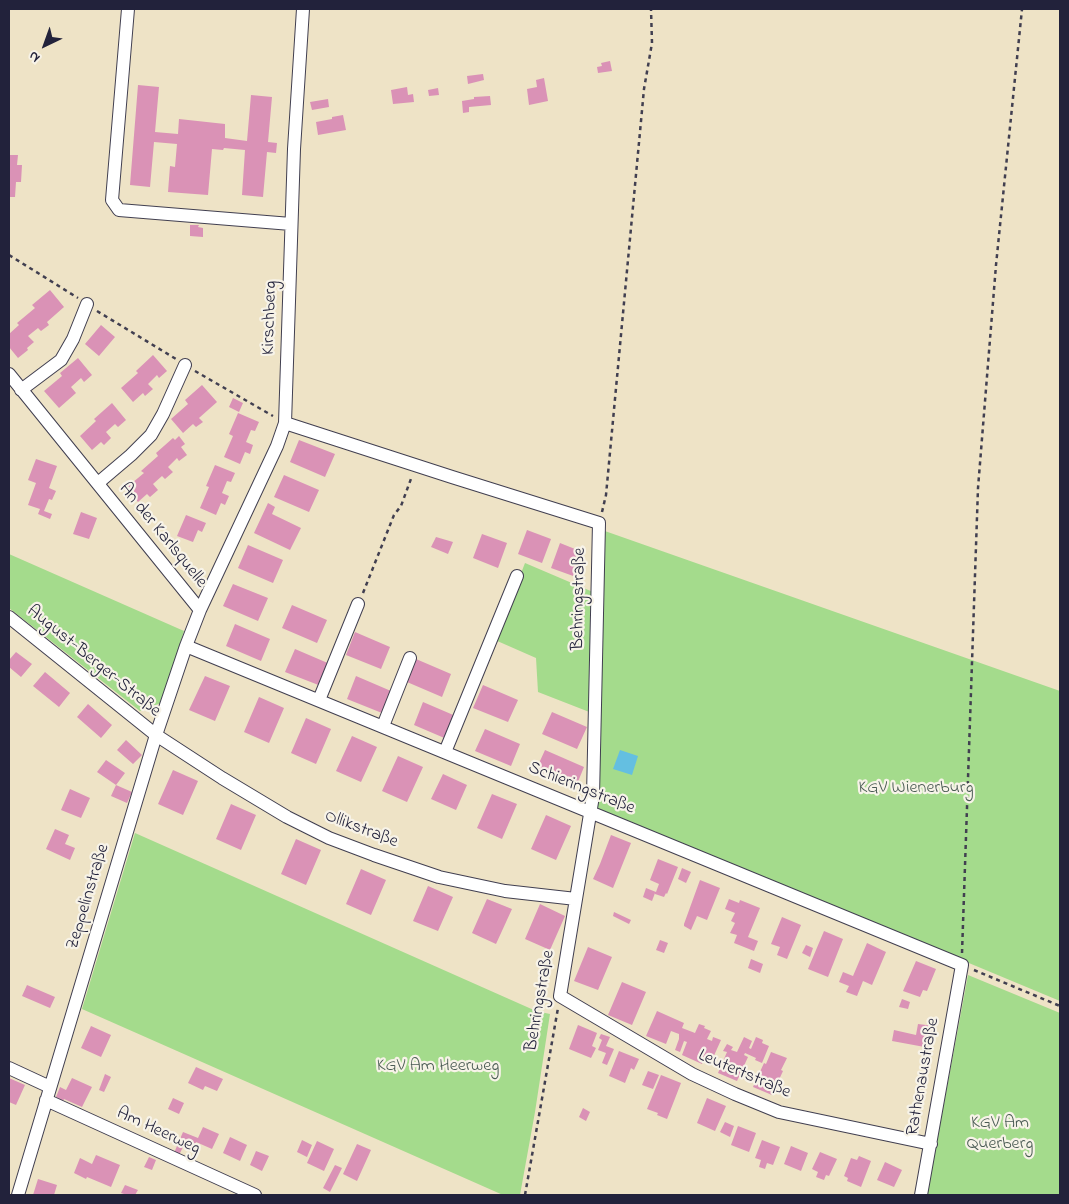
<!DOCTYPE html>
<meta charset="utf-8">
<style>
body{margin:0}
#map{position:relative;width:1069px;height:1204px;overflow:hidden;background:#eee3c6;font-family:"Indie Flower",sans-serif}
canvas{display:block}
.frame{position:absolute;inset:0;border:10px solid #22223b;pointer-events:none}
.north{position:absolute;left:20px;top:20px;width:50px;height:50px;-webkit-text-stroke:4px #f7f3e8;paint-order:stroke;rotate:222deg;font-size:14px;font-weight:700;line-height:20px;text-align:center;color:#22223b}
.north::after{content:'';display:block;margin:auto;width:18px;height:22px;background:#22223b;clip-path:polygon(50% 0,100% 100%,50% 72%,0 100%)}
</style>
<div id="map">
<canvas width="1069" height="1204"></canvas>
<div class="frame"></div>
<div class="north">N</div>
</div>
<script>
const g = document.querySelector('canvas').getContext('2d');
g.lineJoin = 'round';
function paint(path, color) { g.fillStyle = color; g.fill(path, 'evenodd'); }
const shape = rows => new Path2D(rows.map(r => 'M' + r).join(''));
function trace(path, color, width, dash) { g.strokeStyle = color; g.lineWidth = width; g.lineCap = dash ? 'butt' : 'round'; g.setLineDash(dash || []); g.stroke(path); }
function label(font, color, halo, rows, align = 'center') {
  g.font = font + ' "Indie Flower",sans-serif'; g.lineWidth = 4.5; g.setLineDash([]); g.textBaseline = 'middle'; g.strokeStyle = halo; g.fillStyle = color; for (const [text, x, y, turn = 0] of rows) {
    g.save(); g.translate(x, y); g.rotate((+turn || 0) * Math.PI / 180); g.textAlign = isNaN(turn) ? turn : align; if (halo) g.strokeText(text, 0, 0); g.fillText(text, 0, 0); g.restore();
  }
}
paint(shape([
 [602,530,1060,691,1060,1001,597,808,597,715,538,692,536,658,495,640,525,563,600,595],
 [9,554,184,631,161,703,140,711,9,608],
 [135,833,536,1011,550,1014,535,1112,520,1195,503,1195,82,1009],
 [968,975,1060,1013,1060,1195,927,1195]
]), '#a4db8c');
paint(shape([
 [620,750,638,756,632,775,613,769]
]), '#64bfe1');
paint(shape([
 [610,61,612,71,598,73,597,67,602,66,601,63],
 [483,74,484,80,468,84,467,76],
 [544,78,548,101,529,105,527,89,537,87,536,80],
 [138,85,159,87,155,132,178,134,179,119,225,124,225,138,247,141,251,95,272,97,268,142,277,143,276,153,267,152,263,197,242,195,245,150,224,148,223,150,212,149,208,195,168,192,170,166,175,167,177,144,154,142,150,187,130,185],
 [407,87,408,95,413,94,414,102,393,104,391,90],
 [438,88,439,95,429,96,428,90],
 [490,96,491,105,469,107,469,112,463,113,462,101,474,99,474,97],
 [328,99,329,107,312,110,310,102],
 [343,115,346,130,318,135,316,122,332,119,332,117],
 [9,155,18,155,17,165,22,165,21,182,16,182,15,197,9,197],
 [190,225,199,225,198,227,203,228,203,237,190,236],
 [50,290,64,307,47,322,49,325,41,331,38,328,28,336,34,342,27,348,28,350,18,358,9,347,9,334,19,325,17,323,35,308,32,305],
 [101,325,115,337,99,356,85,344],
 [153,355,167,371,159,378,157,375,148,384,153,389,145,396,143,393,133,402,121,388,138,373,136,371],
 [78,358,92,375,84,382,81,378,71,387,76,393,59,408,44,391,62,376,60,373],
 [202,385,217,402,199,418,203,422,196,427,193,424,183,433,171,419,188,404,185,400],
 [233,398,243,403,239,412,229,407],
 [112,403,126,420,118,427,115,424,106,432,111,438,104,445,101,442,92,450,80,436,96,421,94,419],
 [238,413,259,422,255,431,251,430,246,442,253,445,250,454,245,452,240,464,224,457,233,436,229,434],
 [179,436,185,444,181,447,187,455,179,461,177,458,168,467,173,472,165,479,162,476,153,484,158,490,150,497,147,494,138,502,126,488,144,473,141,471,158,456,156,453,173,438,175,440],
 [299,440,335,454,325,477,290,462],
 [36,459,57,466,49,488,56,491,52,500,49,499,44,511,52,514,50,519,38,514,40,509,28,505,36,483,28,480],
 [215,465,235,473,231,482,227,481,222,493,229,496,225,505,221,503,216,515,200,508,209,487,206,486],
 [284,475,319,490,309,512,274,497],
 [268,503,275,507,272,514,301,528,290,550,254,533],
 [81,512,97,518,89,539,73,534],
 [186,515,206,523,202,532,198,530,193,542,177,536],
 [527,530,551,539,542,563,518,554],
 [482,534,507,543,498,568,473,558],
 [436,537,453,542,448,554,431,547],
 [560,543,585,553,576,577,551,568],
 [248,545,283,560,273,583,238,568],
 [233,584,268,598,258,621,223,606],
 [292,605,327,620,317,643,282,628],
 [235,624,270,639,261,661,226,646],
 [355,632,390,647,381,669,346,655],
 [295,649,330,664,321,686,285,672],
 [16,652,32,664,21,677,9,667,9,660],
 [416,659,451,674,442,697,407,682],
 [45,672,70,693,59,707,33,686],
 [205,676,230,686,215,721,189,710],
 [356,676,391,691,382,713,347,699],
 [483,685,518,700,508,722,473,708],
 [259,697,284,708,269,743,244,732],
 [423,702,458,717,449,740,414,725],
 [88,704,112,725,101,738,77,717],
 [552,712,587,727,577,749,542,734],
 [306,718,331,729,316,764,291,753],
 [485,729,520,744,511,766,475,751],
 [352,736,377,747,361,782,336,771],
 [126,740,142,755,133,764,117,750],
 [545,750,584,767,575,789,535,772],
 [398,756,423,767,407,802,382,791],
 [106,760,125,773,116,785,132,792,127,803,111,796,116,785,97,772],
 [173,770,198,781,183,815,158,804],
 [443,774,467,785,456,810,431,799],
 [70,789,90,798,81,818,61,810],
 [492,794,517,804,502,839,477,828],
 [231,804,256,815,241,850,216,839],
 [546,815,571,826,556,860,531,849],
 [55,829,69,835,65,844,75,848,70,860,46,849],
 [611,835,631,843,613,888,593,879,600,864],
 [296,839,321,850,306,885,281,874],
 [658,859,678,867,667,894,666,893,664,897,655,894,655,893,652,901,643,897,646,888,656,892,659,884,650,880],
 [682,868,691,872,686,883,678,879],
 [361,869,386,880,371,915,346,904],
 [700,880,720,888,707,920,697,916,691,930,684,926,684,924],
 [428,886,453,897,438,931,413,921],
 [487,899,512,909,496,944,472,933],
 [729,899,739,903,740,900,760,908,748,937,758,941,754,951,734,943,737,935,730,933,735,923,731,921,735,913,725,909],
 [540,904,565,916,550,950,525,939],
 [614,912,631,920,629,924,613,916],
 [782,917,801,925,787,959,777,955,780,947,771,944],
 [824,931,843,939,828,977,808,969],
 [660,940,668,943,664,953,656,950],
 [867,943,886,952,872,985,863,981,857,996,846,992,849,986,839,982,843,972,853,976],
 [806,945,813,948,810,957,802,953],
 [588,947,612,957,598,990,574,981],
 [751,959,763,964,760,973,748,968],
 [916,961,936,969,927,991,923,990,920,997,903,991],
 [622,982,646,992,632,1025,608,1015],
 [27,985,55,997,50,1008,22,996],
 [902,999,910,1002,908,1009,899,1007],
 [657,1011,684,1023,682,1028,695,1033,699,1024,705,1026,704,1028,711,1031,707,1039,712,1041,713,1037,721,1040,712,1060,704,1057,702,1064,682,1055,687,1042,684,1041,680,1052,675,1050,679,1039,679,1034,671,1031,666,1044,646,1036],
 [918,1024,934,1026,930,1048,892,1041,894,1030,916,1035],
 [578,1025,597,1033,592,1046,596,1048,591,1058,569,1049],
 [91,1026,111,1035,101,1057,81,1048],
 [601,1034,610,1037,606,1046,614,1049,607,1065,602,1063,606,1053,598,1050,602,1040,599,1038],
 [744,1037,752,1041,749,1048,751,1049,756,1037,763,1040,762,1043,769,1046,762,1063,755,1060,756,1058,745,1053,744,1055,748,1057,737,1081,718,1073,727,1052,723,1051,727,1044,733,1047,731,1050,737,1052],
 [619,1051,639,1059,634,1070,631,1068,625,1083,609,1076],
 [771,1052,787,1058,781,1070,783,1071,772,1095,753,1087,764,1063,766,1064],
 [196,1067,223,1079,217,1091,205,1086,203,1090,188,1083],
 [648,1071,659,1075,653,1089,642,1085],
 [105,1074,111,1077,104,1092,99,1090],
 [661,1075,681,1083,667,1119,657,1115,658,1113,647,1109],
 [9,1078,25,1085,16,1105,9,1102],
 [72,1078,92,1087,82,1107,64,1099,63,1101,56,1097,60,1087,66,1090],
 [173,1098,184,1103,179,1114,168,1109],
 [707,1098,726,1106,715,1131,697,1123],
 [583,1108,590,1112,586,1121,579,1117],
 [725,1122,734,1126,730,1137,720,1132],
 [738,1126,756,1133,749,1152,731,1145],
 [203,1127,219,1134,212,1149,196,1142,194,1147,189,1145,188,1147,184,1145,179,1155,174,1153,183,1132,198,1138],
 [230,1137,247,1145,240,1161,223,1153],
 [302,1140,312,1145,307,1157,297,1152],
 [762,1140,780,1147,773,1165,767,1163,765,1169,759,1167,761,1160,755,1158],
 [317,1141,334,1149,324,1171,307,1163],
 [357,1144,371,1150,357,1181,343,1174],
 [791,1146,808,1153,801,1171,784,1164],
 [256,1151,269,1156,262,1171,250,1165],
 [820,1152,837,1159,829,1176,826,1175,824,1180,816,1177,818,1172,812,1169],
 [96,1155,120,1165,111,1187,87,1177,86,1179,74,1173,80,1158,92,1164],
 [859,1156,871,1161,861,1187,847,1181,848,1178,844,1176,851,1158,857,1160],
 [149,1157,156,1160,152,1170,144,1167],
 [885,1162,902,1170,894,1187,877,1180],
 [335,1165,342,1168,330,1192,323,1188],
 [38,1179,57,1185,54,1195,33,1195],
 [125,1185,138,1190,135,1195,127,1195,121,1193]
]), '#da92b6');
const minor = shape([
 [128,9,112,200,119,210,291,224],
 [9,374,200,610],
 [21,390,61,360,73,339,87,304],
 [285,423,452,477,599,523,593,796,560,996,692,1074,735,1094,779,1112,931,1144],
 [98,483,131,455,151,435,163,414,185,365],
 [9,617,156,735,222,778,287,817,329,838,374,855,439,877,505,891,576,899],
 [186,646,962,965,921,1195],
 [319,700,358,604],
 [383,726,410,658],
 [445,752,517,576],
 [9,1068,50,1087],
 [46,1100,255,1195],
 [18,1195,156,735,186,646,200,610,277,446,285,423,294,149,303,9]
]);
trace(minor, '#413f50', 14);
trace(shape([
 [9,255,78,298],
 [97,311,176,359],
 [195,371,273,416],
 [602,512,606,495,644,89,652,43,651,9],
 [363,593,394,515,401,506,412,476],
 [962,953,978,488,996,265,1022,9],
 [974,970,1060,1006],
 [525,1195,558,1008]
]), '#413f50', 2.5, [4, 4]);
trace(minor, '#fff', 12);
label('18px', '#22223b', '#f7f3e8', [
 ["Kirschberg",271,318,-88],
 ["An der Karlsquelle",162,536,51],
 ["Behringstraße",580,599,-89],
 ["August-Berger-Straße",93,662,39],
 ["Schieringstraße",581,789,22],
 ["Ollikstraße",361,830,21],
 ["Zeppelinstraße",89,897,-73],
 ["Behringstraße",541,1001,-80],
 ["Leutertstraße",744,1075,23],
 ["Rathenaustraße",924,1077,-80],
 ["Am Heerweg",158,1132,25]
]);
label('18px', '#495a53', '#f7f3e8', [
 ["KGV Wienerburg",916,789],
 ["KGV Am Heerweg",438,1067],
 ["KGV Am",1000,1124],
 ["Querberg",1000,1145]
]);
</script>
